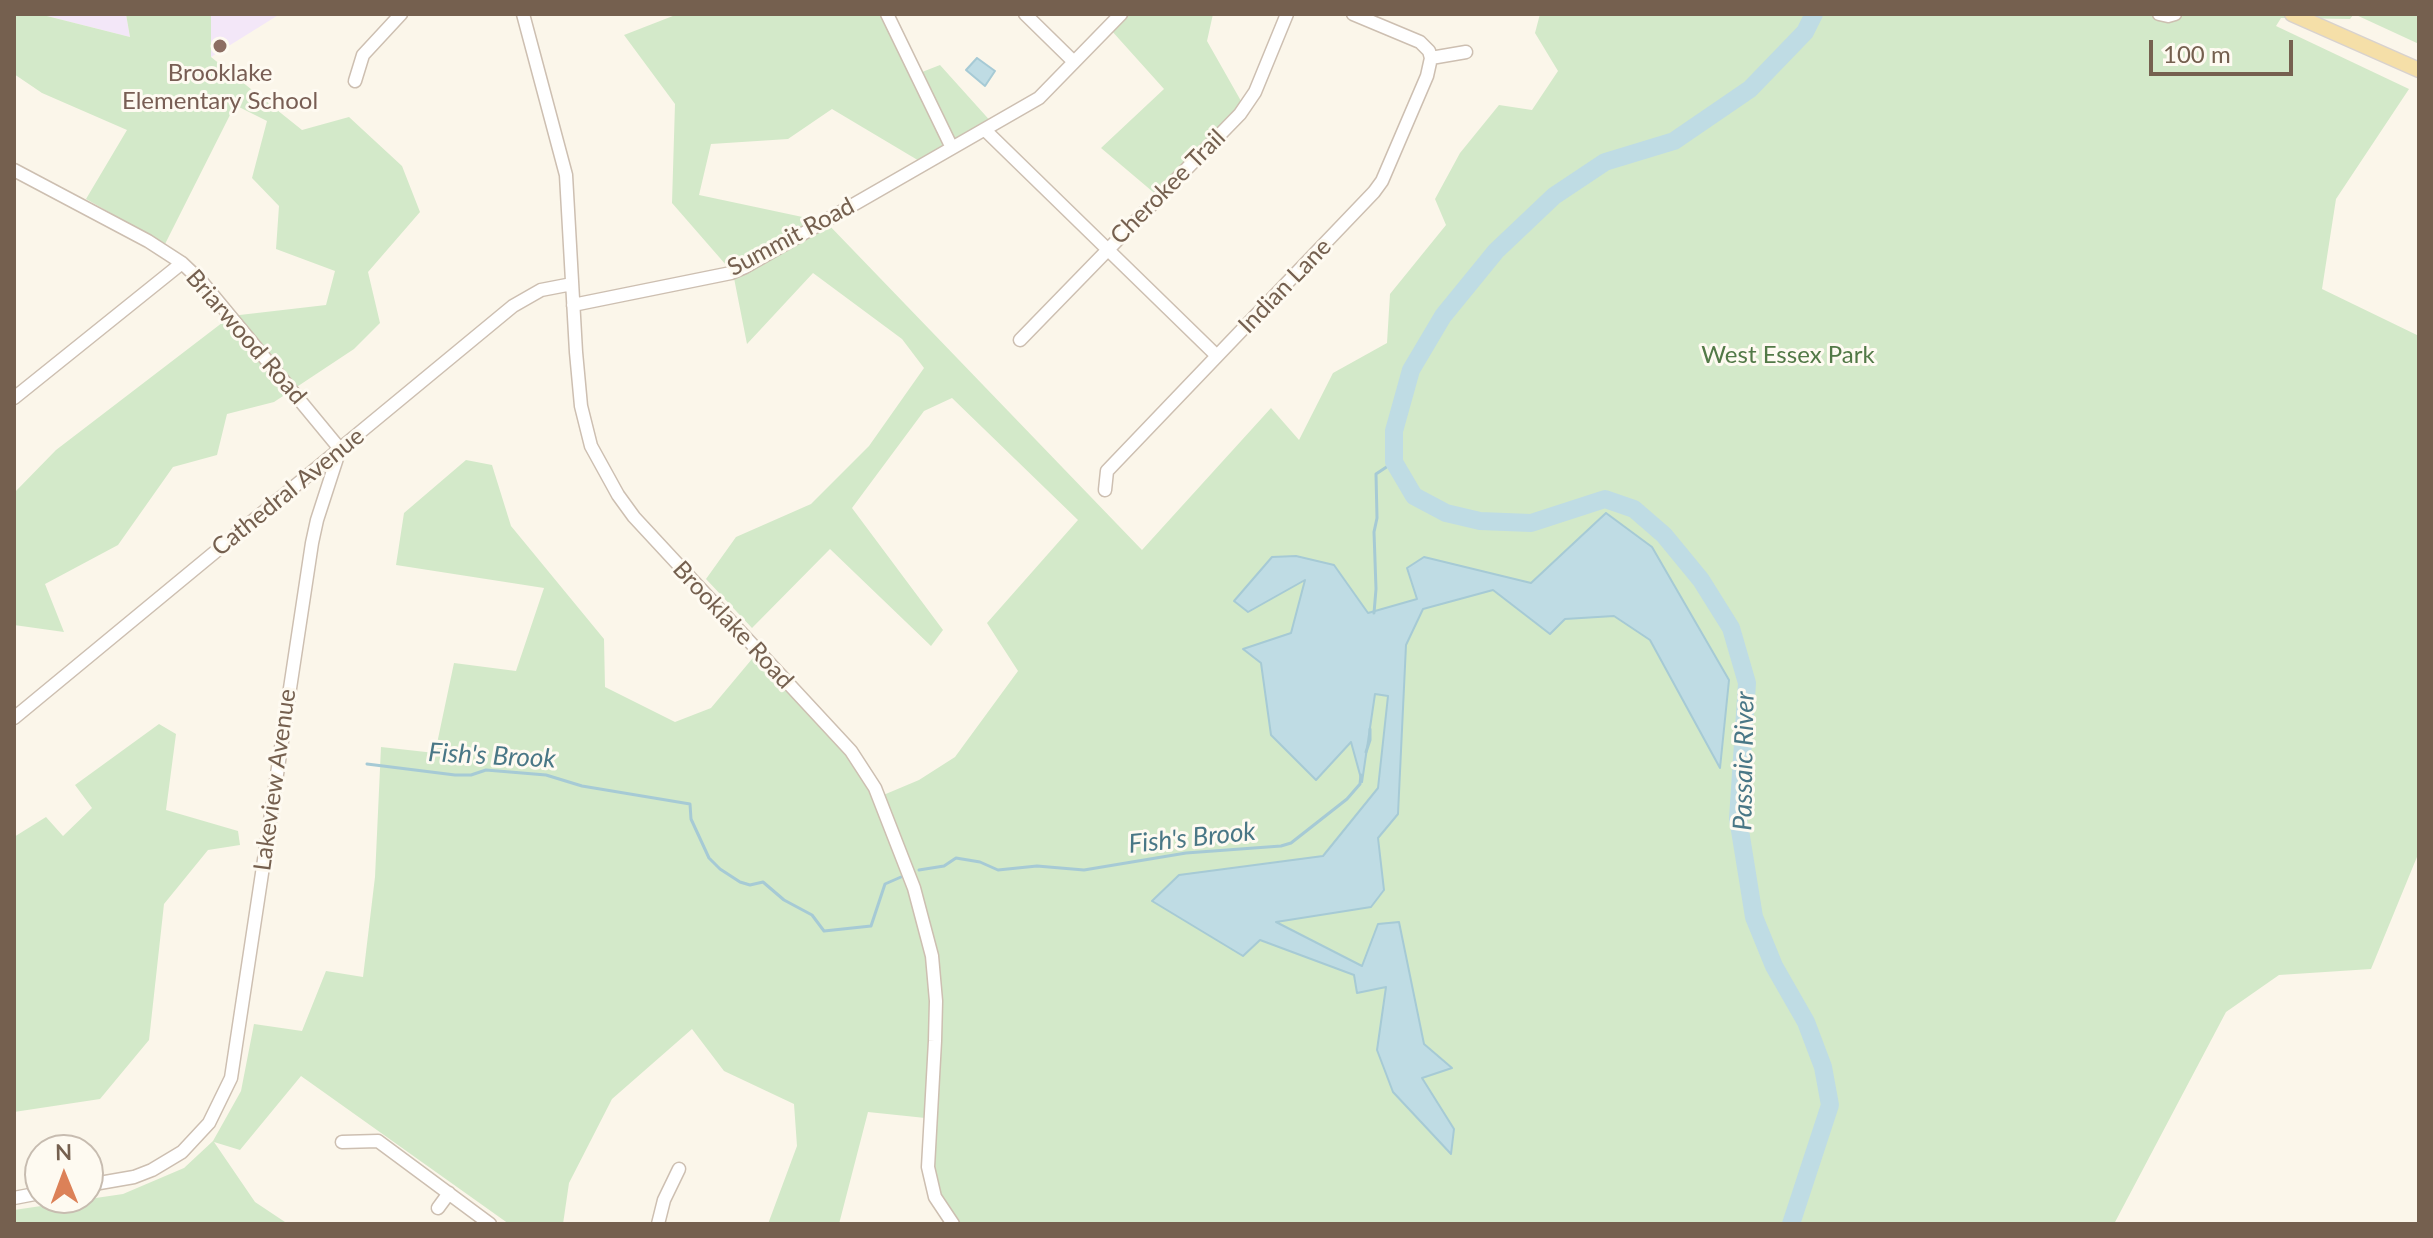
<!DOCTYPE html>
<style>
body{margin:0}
#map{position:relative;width:2433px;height:1238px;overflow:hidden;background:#fbf6ea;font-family:Lato,sans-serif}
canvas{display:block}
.frame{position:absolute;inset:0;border:16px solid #75604f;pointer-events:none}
.north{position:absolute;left:24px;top:1134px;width:80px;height:80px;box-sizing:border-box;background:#fefaf1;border:2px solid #c7bcb0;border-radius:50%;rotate:359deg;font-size:22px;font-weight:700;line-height:32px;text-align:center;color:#75604f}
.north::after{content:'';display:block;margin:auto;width:28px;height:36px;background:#dc8158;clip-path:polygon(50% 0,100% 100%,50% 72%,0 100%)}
.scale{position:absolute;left:2149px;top:40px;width:144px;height:36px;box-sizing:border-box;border:4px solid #75604f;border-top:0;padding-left:10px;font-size:24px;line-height:28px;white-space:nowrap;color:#75604f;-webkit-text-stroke:6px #fefaf1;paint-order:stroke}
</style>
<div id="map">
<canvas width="2433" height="1238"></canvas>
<div class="frame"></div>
<div class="north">N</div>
<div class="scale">100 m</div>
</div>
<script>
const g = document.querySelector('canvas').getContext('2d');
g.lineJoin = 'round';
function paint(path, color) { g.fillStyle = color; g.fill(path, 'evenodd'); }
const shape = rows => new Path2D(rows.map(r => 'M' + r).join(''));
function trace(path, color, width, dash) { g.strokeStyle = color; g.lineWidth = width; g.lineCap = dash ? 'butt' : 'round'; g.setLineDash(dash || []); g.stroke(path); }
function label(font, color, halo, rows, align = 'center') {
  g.font = font + ' Lato,sans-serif'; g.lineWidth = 6; g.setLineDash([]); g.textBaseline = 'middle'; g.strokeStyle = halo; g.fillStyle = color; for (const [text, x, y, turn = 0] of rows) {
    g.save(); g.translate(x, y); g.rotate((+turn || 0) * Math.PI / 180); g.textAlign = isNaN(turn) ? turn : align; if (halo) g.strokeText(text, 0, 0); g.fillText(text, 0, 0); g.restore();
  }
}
paint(shape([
 [39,14,126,14,130,37],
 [211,14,280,14,211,57]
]), '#f3e7f8');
paint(shape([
 [14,14,39,14,130,37,126,14,211,14,211,57,302,130,349,117,402,166,420,212,368,272,380,323,354,349,274,402,227,414,217,455,173,467,118,545,45,584,64,632,14,625,14,493,56,450,231,316,326,305,335,271,276,249,279,206,252,178,267,121,235,105,165,244,86,199,127,130,42,93,14,74],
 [678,14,885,14,917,74,940,65,994,125,926,165,832,109,788,139,711,144,699,195,826,222,1142,550,1271,408,1299,440,1333,373,1387,343,1390,294,1446,225,1435,199,1460,153,1499,105,1532,110,1558,71,1535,33,1540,14,2419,14,2419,44,2354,14,2350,19,2281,18,2276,26,2409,89,2336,199,2322,289,2419,336,2419,852,2371,969,2279,975,2226,1012,2114,1224,956,1224,933,1186,935,1119,868,1112,839,1224,768,1224,797,1146,794,1104,724,1071,692,1029,612,1099,569,1183,563,1224,509,1224,301,1076,240,1150,214,1142,255,1202,288,1224,14,1224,14,1210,123,1194,184,1168,213,1141,241,1091,254,1024,302,1031,326,971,363,977,375,877,381,747,435,753,454,663,516,671,544,588,396,565,404,513,466,460,492,465,511,526,604,639,605,687,675,722,711,708,757,653,851,751,881,796,919,780,955,757,1018,671,987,623,1078,520,952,398,924,411,852,508,943,630,931,646,830,549,752,628,706,579,736,537,811,504,869,446,924,368,902,339,813,273,747,344,733,273,672,203,675,104,624,35],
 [1602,517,1720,766,1650,640,1614,616,1565,619,1550,634,1493,590,1423,609,1406,645,1398,814,1378,838,1384,891,1371,907,1275,922,1362,966,1378,924,1399,922,1424,1044,1451,1068,1422,1078,1454,1129,1450,1153,1393,1092,1377,1050,1386,987,1260,940,1243,956,1153,900,1179,875,1323,856,1378,788,1388,696,1375,694,1361,779,1351,741,1271,735,1261,662,1291,633,1305,579,1248,612,1296,556,1334,565,1368,613,1417,599,1424,557,1531,583],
 [1126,14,1213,14,1207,41,1245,108,1159,197,1101,148,1164,89,1111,30],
 [159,724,176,734,166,810,238,831,240,845,208,850,164,904,149,1040,100,1099,14,1112,14,837,46,817,63,836,92,808,75,785]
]), '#d3e9c9');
const water = shape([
 [977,58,995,71,985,86,966,70,977,58],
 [1606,513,1652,547,1729,680,1720,768,1650,640,1614,616,1565,619,1550,634,1493,590,1423,609,1406,645,1398,814,1378,838,1384,890,1371,907,1276,922,1362,966,1378,924,1399,922,1424,1044,1452,1068,1422,1078,1454,1129,1451,1154,1393,1092,1377,1050,1386,987,1357,993,1354,975,1260,940,1243,956,1152,901,1179,875,1323,856,1378,788,1388,696,1375,694,1362,782,1351,742,1316,780,1271,735,1261,663,1243,649,1291,633,1305,580,1248,612,1234,601,1272,557,1296,556,1334,565,1368,613,1417,599,1407,568,1424,557,1531,583,1606,513]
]);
paint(water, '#bfdce4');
trace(water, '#a6cad5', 2);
trace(shape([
 [1374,613,1376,589,1374,532,1377,518,1376,474,1394,462],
 [1366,752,1370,740,1370,729],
 [367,764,455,775,471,775,486,770,546,775,582,786,690,804,691,819,709,858,720,869,740,882,750,885,763,882,784,900,812,915,824,931,871,926,885,884,901,877],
 [919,870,944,866,956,858,980,862,998,870,1037,866,1084,870,1186,853,1281,846,1291,843,1347,799,1360,784,1361,775]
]), '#a6cad5', 3);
trace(shape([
 [1791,1224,1830,1105,1823,1067,1806,1022,1774,966,1754,917,1738,818,1747,683,1731,628,1701,580,1664,535,1634,509,1605,499,1531,523,1480,521,1446,513,1414,496,1394,462,1394,431,1411,370,1443,316,1496,251,1554,196,1605,162,1674,141,1750,89,1805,32,1814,14]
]), '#bfdce4', 18);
const minor = shape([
 [523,14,566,175,576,352,581,406,591,446,618,495,634,517,851,751,875,788,914,888,932,956,936,1001,935,1041,928,1167,935,1197,953,1224],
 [887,14,952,148],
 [1025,14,1074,62],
 [1353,14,1420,42,1429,51,1431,58],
 [2159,14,2168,16,2175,14],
 [1431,58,1466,52],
 [355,81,363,55,401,14],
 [985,130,1217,356],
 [14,170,148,241,182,263,202,282,340,449,317,520,312,543,231,1078,209,1123,182,1152,152,1170,134,1177,88,1185],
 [573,305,731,273,745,267,1039,98,1121,14],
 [1020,340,1240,114,1255,92,1287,14],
 [14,398,182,263],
 [1105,490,1107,471,1374,192,1382,181,1427,76,1431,58],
 [14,718,513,306,541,290,572,284],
 [342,1142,378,1141,490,1224],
 [14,1198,40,1193],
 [438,1208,449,1193],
 [658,1224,664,1200,679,1169]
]);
const major = shape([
 [2292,14,2419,70]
]);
trace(minor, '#cdbfb1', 15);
trace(major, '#d8d2ce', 17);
trace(minor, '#fff', 12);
trace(major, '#f5dfa8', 14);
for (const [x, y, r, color] of [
 [220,46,8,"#8d6e63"]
]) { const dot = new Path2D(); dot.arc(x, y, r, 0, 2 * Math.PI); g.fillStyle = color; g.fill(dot); trace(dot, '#fefaf1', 3); }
label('24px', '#785e54', '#fefaf1', [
 ["Brooklake",220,73],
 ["Elementary School",220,101]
]);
label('24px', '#75604f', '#fefaf1', [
 ["Cherokee Trail",1168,187,-45],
 ["Summit Road",791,237,-28],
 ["Indian Lane",1285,286,-46],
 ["Briarwood Road",246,337,49],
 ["Cathedral Avenue",288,492,-39],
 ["Brooklake Road",733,625,47],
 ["Lakeview Avenue",275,780,-82]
]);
label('24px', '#527947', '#fefaf1', [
 ["West Essex Park",1788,355]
]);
label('italic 26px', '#497786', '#fefaf1', [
 ["Fish's Brook",492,756,3],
 ["Passaic River",1744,761,-89],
 ["Fish's Brook",1192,838,-6]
]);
</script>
